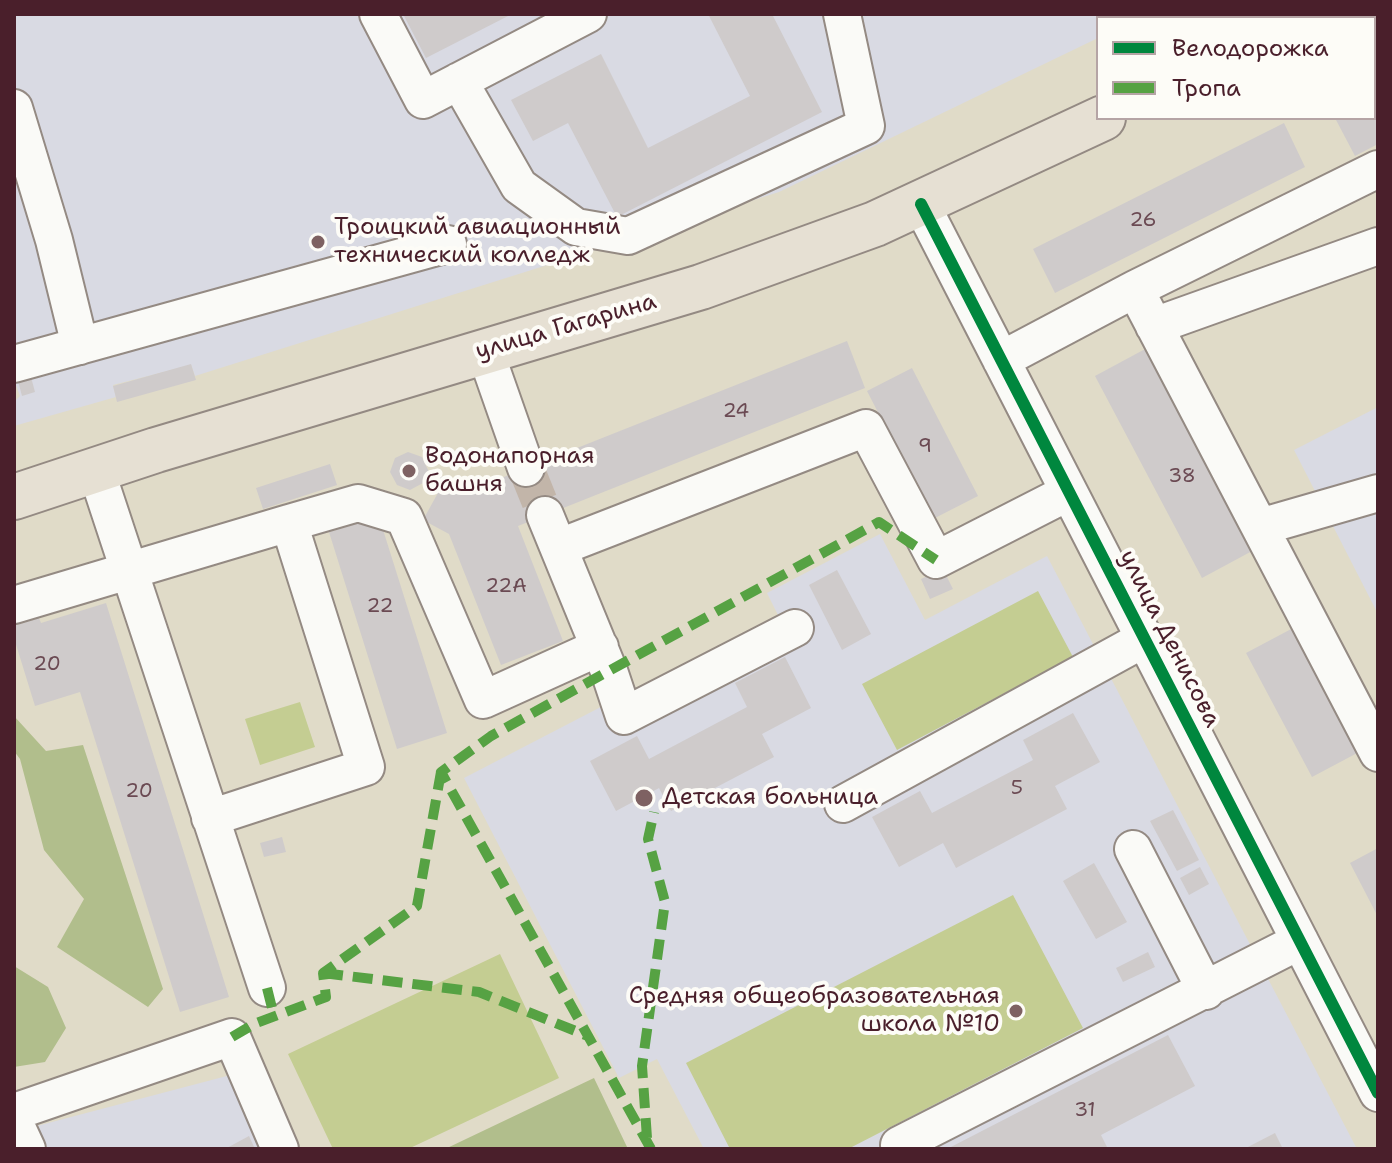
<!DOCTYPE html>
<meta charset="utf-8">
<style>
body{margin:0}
#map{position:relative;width:1392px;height:1163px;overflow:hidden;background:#e0dbc8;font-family:"Shantell Sans",sans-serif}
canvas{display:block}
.frame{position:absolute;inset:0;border:16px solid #4a1f2b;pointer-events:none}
.legend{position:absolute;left:1096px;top:16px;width:280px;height:104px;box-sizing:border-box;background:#fdfcf7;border:2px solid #b5a4a5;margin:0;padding:10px 14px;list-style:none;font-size:24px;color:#4a1f2b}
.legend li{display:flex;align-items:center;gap:16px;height:40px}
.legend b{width:40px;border:2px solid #b5a4a5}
</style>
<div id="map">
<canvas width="1392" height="1163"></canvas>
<div class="frame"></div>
<ul class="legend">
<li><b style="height:10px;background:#00873e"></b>Велодорожка</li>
<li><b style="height:10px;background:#56a243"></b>Тропа</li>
</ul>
</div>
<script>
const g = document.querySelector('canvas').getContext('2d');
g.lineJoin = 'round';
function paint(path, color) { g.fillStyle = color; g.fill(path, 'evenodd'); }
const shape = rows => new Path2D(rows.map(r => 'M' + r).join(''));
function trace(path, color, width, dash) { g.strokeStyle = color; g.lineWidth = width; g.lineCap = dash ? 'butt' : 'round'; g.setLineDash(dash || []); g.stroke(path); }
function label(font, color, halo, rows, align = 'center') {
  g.font = font + ' "Shantell Sans",sans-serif'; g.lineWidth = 8; g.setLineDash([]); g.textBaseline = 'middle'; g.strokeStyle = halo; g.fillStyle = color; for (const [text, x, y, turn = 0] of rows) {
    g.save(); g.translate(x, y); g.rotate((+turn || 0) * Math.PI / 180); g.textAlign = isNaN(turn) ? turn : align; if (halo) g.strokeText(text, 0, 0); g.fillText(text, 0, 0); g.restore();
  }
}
paint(shape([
 [14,14,1146,14,1138,18,1098,18,1098,38,779,192,195,376,191,365,113,385,116,397,14,426,14,402,20,396,14,380],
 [1378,407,1378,614,1294,450],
 [880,534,925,620,1047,556,1357,1149,704,1149,657,1059,619,1078,464,778,778,615,767,593],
 [261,1067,298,1149,14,1149,14,1132]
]), '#d9dae3');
paint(shape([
 [1038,591,1073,657,897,750,862,684],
 [300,702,315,747,260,765,245,719],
 [1013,895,1083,1028,848,1149,730,1149,686,1063],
 [500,954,559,1078,408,1149,333,1149,288,1054]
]), '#c4cd92');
paint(shape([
 [14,716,46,751,83,745,163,989,148,1007,57,947,84,899,44,850,20,759,14,751],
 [14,966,48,987,66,1028,45,1062,14,1067],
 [594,1078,628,1149,445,1149]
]), '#b1be8c');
paint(shape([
 [403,14,512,14,426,58],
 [708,14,772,14,822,112,617,217,568,123,533,141,511,100,601,54,648,148,750,96],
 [1378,81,1378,144,1355,156,1335,118,1374,118,1374,83],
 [1284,123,1305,167,1055,293,1033,249],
 [847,341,865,388,518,526,563,641,501,665,449,534,423,520,439,491,423,483,410,490,397,485,390,472,395,458,408,452,422,457,428,470,471,490],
 [1147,348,1254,550,1202,578,1095,376],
 [191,364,196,380,117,402,113,386],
 [912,368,978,496,933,519,867,391],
 [31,377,35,392,22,396,18,381],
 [330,464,337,485,263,509,256,488],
 [379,517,447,733,397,749,329,532],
 [943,569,953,589,930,599,921,579],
 [837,570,871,634,842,650,809,585],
 [106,603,229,997,180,1012,80,692,35,706,14,638,14,626,39,618,41,623],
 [1295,627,1361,751,1312,777,1246,653],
 [785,657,811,708,762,734,774,757,671,811,659,788,616,811,590,761,637,736,649,759,747,707,735,683],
 [1073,713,1100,762,1055,786,1067,809,956,868,943,843,899,867,872,817,920,791,932,813,1033,760,1023,740],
 [1173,810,1199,860,1177,871,1150,821],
 [282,837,286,852,264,857,260,843],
 [1378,848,1378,917,1350,863],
 [1094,863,1127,922,1096,939,1063,881],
 [1200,867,1209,884,1189,895,1180,878],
 [1148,952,1155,967,1123,982,1116,968],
 [1168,1035,1195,1086,1101,1135,1108,1149,947,1149],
 [1275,1133,1283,1149,1244,1149],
 [249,1136,255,1149,225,1149]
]), '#cfcbcb');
trace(shape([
 [526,468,545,515]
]), '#c2b5a9', 36, [36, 18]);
const minor = shape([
 [378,14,423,100,588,14],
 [1219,14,1221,18],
 [459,81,519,186,576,227,628,236,866,126,842,14],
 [14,108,54,240,80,346],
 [921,204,1378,1093],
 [1135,289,1378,753],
 [1154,326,1378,246],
 [485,351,526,468],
 [1001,360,1135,289,1378,169],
 [14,364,448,244],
 [96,470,267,988],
 [545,515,609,671,624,716,795,628],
 [289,523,358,503,404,517,483,700,600,647],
 [1260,527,1378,493],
 [560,547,866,428,936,560,1069,492],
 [14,605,289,523,366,767,210,818],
 [843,804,1144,639],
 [1133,849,1206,991],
 [14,1112,232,1037,280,1149],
 [14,1121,27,1149],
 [899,1145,1300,941]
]);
const major = shape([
 [1305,18,1312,14],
 [14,497,156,450,701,287,875,224,1103,118]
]);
trace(minor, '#948a83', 40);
trace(major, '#948a83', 48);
trace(minor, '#fafaf7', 36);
trace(major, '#e6e0d3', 44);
trace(shape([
 [323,973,479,992,588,1036],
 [267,988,274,1016],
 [232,1037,254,1024,326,997,323,973,417,906,441,772],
 [647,1138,642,1066,665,902,648,839,654,812],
 [651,1149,441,772,491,736,879,522,936,560]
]), '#56a243', 10, [20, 10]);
trace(shape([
 [921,204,1378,1093]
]), '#00873e', 12);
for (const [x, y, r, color] of [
 [318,242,8,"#7e6162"],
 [409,471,8,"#7e6162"],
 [644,798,10,"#7e6162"],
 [1016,1011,8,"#7e6162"]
]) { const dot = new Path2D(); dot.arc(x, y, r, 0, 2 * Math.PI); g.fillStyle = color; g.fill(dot); trace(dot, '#fdfcf7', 3); }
label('20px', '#6b4a53', null, [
 ["26",1143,221],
 ["24",736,412],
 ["9",925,447],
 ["38",1182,477],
 ["22А",506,587],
 ["22",380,607],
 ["20",47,665],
 ["5",1017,789],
 ["20",139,792],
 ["31",1085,1111]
]);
label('24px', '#4a1f2b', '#fdfcf7', [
 ["Троицкий авиационный",334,228],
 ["технический колледж",334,256],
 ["Водонапорная",425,457],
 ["башня",425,485],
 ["Детская больница",662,798],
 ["Средняя общеобразовательная",1000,997,"right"],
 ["школа №10",1000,1025,"right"]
], 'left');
label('24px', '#4a1f2b', '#fdfcf7', [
 ["улица Гагарина",566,327,-16],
 ["улица Денисова",1169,639,63]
]);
</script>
